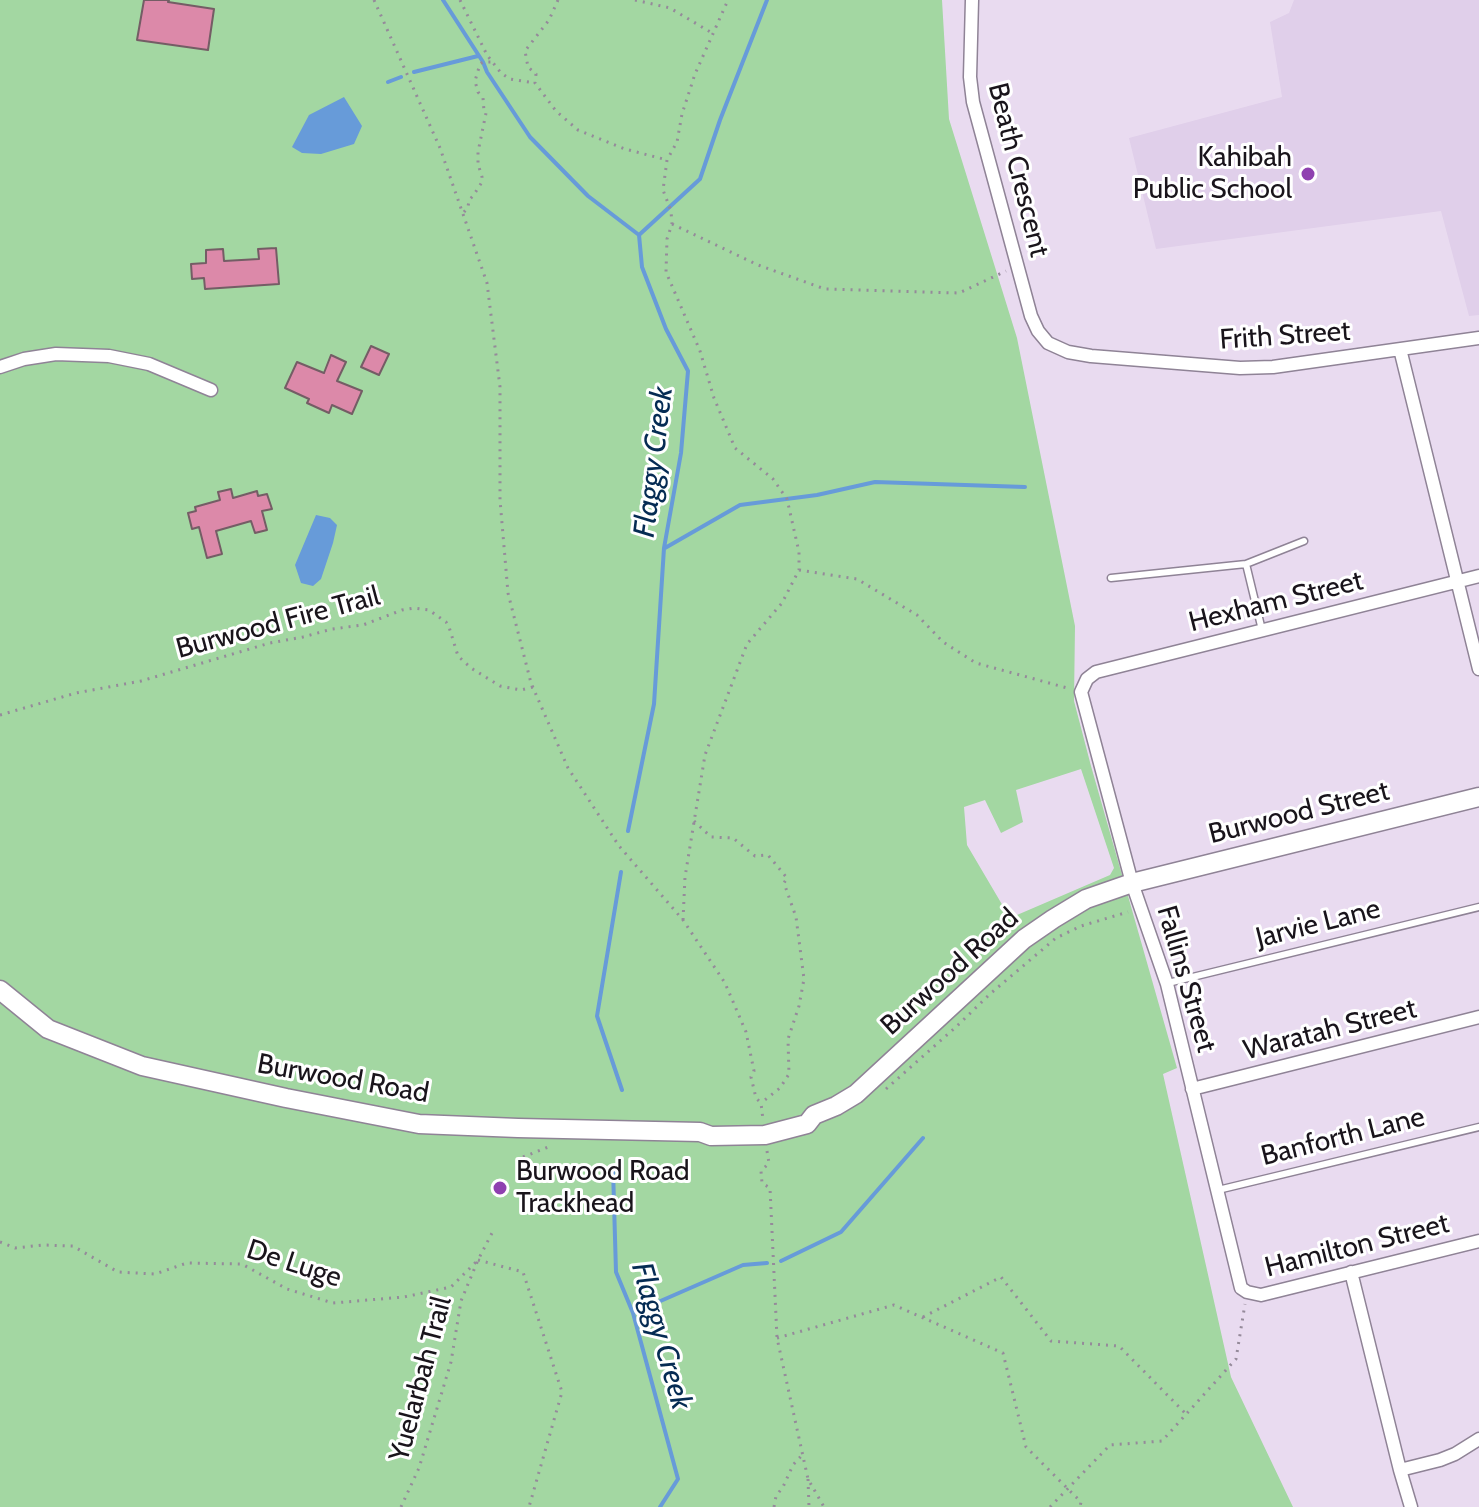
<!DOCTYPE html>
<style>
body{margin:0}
canvas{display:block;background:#e9dbf0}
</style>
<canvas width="1479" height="1507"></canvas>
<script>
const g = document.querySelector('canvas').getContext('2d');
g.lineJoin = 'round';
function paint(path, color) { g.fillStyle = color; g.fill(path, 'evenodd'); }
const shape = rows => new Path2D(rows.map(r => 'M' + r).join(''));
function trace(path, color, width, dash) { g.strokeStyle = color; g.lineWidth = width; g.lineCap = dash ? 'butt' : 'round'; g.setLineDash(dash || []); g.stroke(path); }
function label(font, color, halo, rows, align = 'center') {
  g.font = font + ' Cabin,sans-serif'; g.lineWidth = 6; g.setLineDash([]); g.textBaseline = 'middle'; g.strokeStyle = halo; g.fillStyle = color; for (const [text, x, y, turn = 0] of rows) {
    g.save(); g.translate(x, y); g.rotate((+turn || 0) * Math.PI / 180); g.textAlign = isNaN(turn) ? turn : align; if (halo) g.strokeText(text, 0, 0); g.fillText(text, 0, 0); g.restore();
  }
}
paint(shape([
 [1294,0,1479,0,1479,315,1469,316,1441,211,1156,249,1129,138,1282,97,1270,22,1289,13]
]), '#e0cfea');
paint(shape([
 [0,0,942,0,949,119,1017,338,1075,626,1074,701,1091,766,1177,1068,1163,1074,1231,1377,1293,1507,0,1507],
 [1081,769,1114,868,1110,875,1010,918,967,845,964,807,985,800,1001,833,1023,822,1016,790]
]), '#a3d7a2');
paint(shape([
 [344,97,362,126,354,144,321,154,302,153,292,147,309,115],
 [316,515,330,518,337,525,333,543,321,579,313,586,301,583,295,565]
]), '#679bd9');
trace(shape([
 [443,0,483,62,487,72,530,137,588,196,639,235],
 [414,72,478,56],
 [388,82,401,77],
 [665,548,740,505,817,495,875,482,1025,487],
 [628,831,654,704,664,548,681,453,688,371,666,329,642,267,639,235,700,179,720,120,767,0],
 [621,872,597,1016,622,1090],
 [613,1169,616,1272,633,1313,678,1479,660,1507],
 [781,1261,841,1232,923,1138],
 [633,1313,743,1265,767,1263]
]), '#679bd9', 4);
const building = shape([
 [144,0,169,0,168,2,214,9,208,50,137,40,144,0],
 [276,248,279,284,205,289,204,278,192,279,191,264,206,263,206,250,223,249,224,261,259,259,258,249,276,248],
 [371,346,389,354,379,375,361,367,371,346],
 [331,355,346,362,337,381,362,391,352,414,332,405,329,413,307,403,309,399,285,388,297,362,324,373,331,355],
 [231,489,233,498,257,491,258,496,267,494,272,509,262,511,267,530,255,533,251,521,216,531,222,554,207,558,199,527,192,529,188,513,196,511,195,507,220,500,218,492,231,489]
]);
paint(building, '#dc89a9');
trace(building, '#745d65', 2);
const lane = shape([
 [1246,564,1304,541],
 [1111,578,1246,564,1262,630],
 [1168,983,1479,907],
 [1218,1190,1479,1127]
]);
const street = shape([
 [972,0,970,77,973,102,1031,316,1038,331,1048,343,1068,352,1091,356,1240,368,1273,367,1479,338],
 [1400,349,1479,669],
 [0,367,24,359,56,354,109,356,149,364,211,390],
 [1479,576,1096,672,1087,679,1081,692,1132,883,1167,984,1241,1288,1247,1292,1261,1295,1479,1241],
 [1192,1089,1479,1017],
 [1351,1272,1400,1470,1440,1460,1455,1454,1479,1439],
 [1400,1470,1411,1507]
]);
const secondary = shape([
 [0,990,48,1029,142,1066,286,1098,419,1124,518,1128,700,1132,711,1136,765,1135,807,1124,814,1115,836,1106,856,1094,1024,939,1053,919,1086,899,1132,883,1479,797]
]);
trace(lane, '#8f8396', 9);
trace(street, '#8f8396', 15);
trace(secondary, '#8f8396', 21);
trace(shape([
 [374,0,440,148,487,283,500,387,500,500,508,593,531,683,568,768,619,846,683,920,725,983,746,1032,754,1071,751,1077,756,1098,761,1103,763,1120],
 [460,0,487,55,501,73,510,79,535,83],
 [558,0,549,20,525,51,528,67,536,74,535,83,556,111,578,130,625,149,667,160],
 [635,0,670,8,712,33],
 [464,212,468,207,469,200,473,196,482,182,482,177,478,164,478,152,486,113,484,111,483,98,478,92,475,81,480,64,483,62,492,62],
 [672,224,758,265,825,289,959,293,1006,271],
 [799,570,857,579,917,615,943,642,976,663,1071,689],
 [0,715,76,693,141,681,270,643,303,637,332,629,363,625,402,610,414,608,429,610,446,622,449,627,458,656,471,668,500,686,521,690,533,687],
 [694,821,711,837,733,838,755,856,768,855,787,878,784,883,796,917,804,979,799,1006,788,1039,789,1074,780,1088,761,1103],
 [683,920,685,877,705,755,747,644,782,603,799,570,799,552,787,499,773,479,735,448,714,398,700,351,666,272,667,239,672,224,671,211,663,190,667,160,677,142,682,114,695,74,728,0],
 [886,1089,957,1026,990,994,1056,938,1081,926,1128,912],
 [767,1151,769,1163,761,1171,762,1183,770,1188,777,1338,808,1479,824,1507],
 [523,1157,551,1146],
 [0,1242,15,1248,43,1245,73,1246,118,1272,155,1274,187,1263,242,1264,287,1289,333,1303,404,1297,451,1287,478,1260],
 [478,1260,523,1272,562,1392,529,1507],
 [923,1317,1001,1277,1051,1341,1119,1346,1186,1414],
 [777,1338,894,1305,1003,1353,1026,1447,1081,1502,1080,1507],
 [808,1479,809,1507],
 [401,1507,419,1468,451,1362,461,1301,478,1260,492,1233],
 [774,1507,776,1496,783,1487,793,1465,802,1455],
 [1050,1507,1110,1445,1162,1441,1236,1359,1245,1304]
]), '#958a9a', 3, [2, 6]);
trace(lane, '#fff', 6);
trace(street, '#fff', 12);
trace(secondary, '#fff', 18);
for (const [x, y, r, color] of [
 [1308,174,8,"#8f40b0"],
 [500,1188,8,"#8f40b0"]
]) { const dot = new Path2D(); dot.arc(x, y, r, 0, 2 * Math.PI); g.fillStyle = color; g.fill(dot); trace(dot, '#fff', 3); }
label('28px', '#19141b', '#fff', [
 ["Kahibah",1292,158],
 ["Public School",1292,190],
 ["Burwood Road",516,1172,"left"],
 ["Trackhead",516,1204,"left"]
], 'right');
label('28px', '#19141b', '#fff', [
 ["Beath Crescent",1018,170,76],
 ["Frith Street",1285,336,-4],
 ["Hexham Street",1276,602,-14],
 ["Burwood Fire Trail",278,623,-15],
 ["Burwood Street",1299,813,-14],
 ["Jarvie Lane",1318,924,-14],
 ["Burwood Road",950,972,-42],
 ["Fallins Street",1186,979,74],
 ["Waratah Street",1330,1030,-14],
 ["Burwood Road",343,1079,10],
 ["Banforth Lane",1343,1137,-14],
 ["Hamilton Street",1357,1246,-14],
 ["De Luge",294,1264,18],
 ["Yuelarbah Trail",421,1379,-75]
]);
label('italic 30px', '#052b53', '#fff', [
 ["Flaggy Creek",654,462,-83],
 ["Flaggy Creek",661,1336,74]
]);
</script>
